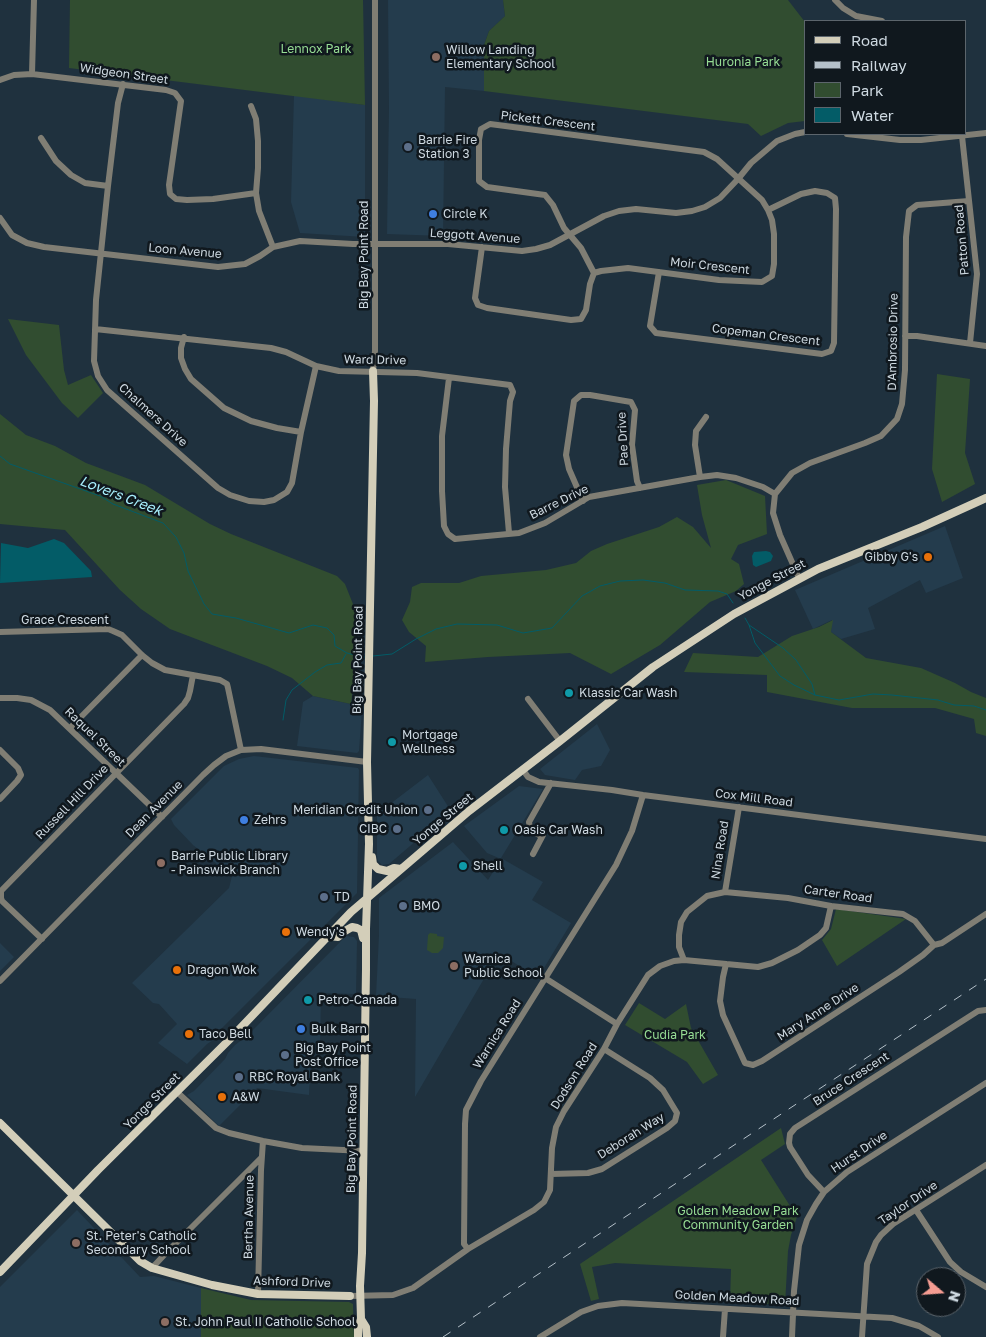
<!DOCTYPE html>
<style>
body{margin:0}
#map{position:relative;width:986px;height:1337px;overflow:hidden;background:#1f313e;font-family:"Golos Text",sans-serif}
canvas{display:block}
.legend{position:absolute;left:804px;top:20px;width:162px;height:115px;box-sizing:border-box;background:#10181e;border:1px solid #5c656c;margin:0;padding:6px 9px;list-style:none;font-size:15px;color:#ced9e1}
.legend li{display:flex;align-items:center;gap:10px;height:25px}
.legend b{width:25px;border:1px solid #5c656c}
.north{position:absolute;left:916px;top:1267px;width:50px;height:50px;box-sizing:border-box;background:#10181e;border:1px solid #5c656c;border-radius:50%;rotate:108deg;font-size:14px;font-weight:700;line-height:20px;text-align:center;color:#ced9e1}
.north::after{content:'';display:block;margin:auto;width:18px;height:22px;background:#f59c92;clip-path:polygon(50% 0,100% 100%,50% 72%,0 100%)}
</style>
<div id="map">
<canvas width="986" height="1337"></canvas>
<ul class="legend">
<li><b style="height:6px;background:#d3ceb9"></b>Road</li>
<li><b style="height:6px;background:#b5c1ca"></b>Railway</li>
<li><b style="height:14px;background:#314d30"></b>Park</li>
<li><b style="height:14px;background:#035c67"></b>Water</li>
</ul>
<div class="north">N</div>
</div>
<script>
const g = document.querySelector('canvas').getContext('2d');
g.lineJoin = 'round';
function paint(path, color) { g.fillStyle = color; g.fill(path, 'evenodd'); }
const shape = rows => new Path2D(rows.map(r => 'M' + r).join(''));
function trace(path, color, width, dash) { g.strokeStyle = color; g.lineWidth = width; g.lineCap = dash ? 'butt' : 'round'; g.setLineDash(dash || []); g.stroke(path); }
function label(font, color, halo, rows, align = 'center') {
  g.font = font + ' "Golos Text",sans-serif'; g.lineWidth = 5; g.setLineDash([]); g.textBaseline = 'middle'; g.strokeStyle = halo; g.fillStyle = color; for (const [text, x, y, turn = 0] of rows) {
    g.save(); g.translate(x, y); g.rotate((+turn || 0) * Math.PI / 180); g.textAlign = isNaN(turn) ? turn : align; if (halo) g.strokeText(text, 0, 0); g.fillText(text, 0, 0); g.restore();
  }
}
paint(shape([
 [388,0,503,0,505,16,489,31,484,45,484,91,445,87,443,236,387,234,389,108],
 [294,95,365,105,365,237,300,233,291,202],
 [945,526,963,578,926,593,920,580,868,608,875,629,841,639,831,632,832,620,813,629,795,590],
 [313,696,351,704,362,710,359,751,357,753,297,746,303,702],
 [597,724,610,750,601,766,582,770,575,780,545,775,540,769],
 [254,756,358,768,359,770,357,893,221,1029,220,1033,215,1039,207,1044,187,1064,158,1043,177,1024,159,1004,153,1003,132,983,229,888,232,876,193,845,174,825,171,819,224,766,239,759],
 [428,775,451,811,389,864,382,865,378,861,377,856,377,814],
 [519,786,543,789,501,858,543,882,532,900,571,923,538,978,499,953,415,1097,416,999,376,996,379,935,379,898,453,842,488,880,501,859,487,853,464,826],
 [346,936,354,937,357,941,356,994,321,993,320,1046,311,1052,309,1095,257,1088,219,1126,187,1095,194,1091,225,1059,228,1053,235,1045,247,1036],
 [0,943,14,957,0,971],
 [77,1210,140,1277,154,1276,201,1288,201,1337,0,1337,0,1287]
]), '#243c4d');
paint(shape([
 [70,0,363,0,365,105,69,68],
 [503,0,788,0,805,22,805,121,788,123,761,136,748,124,484,91,484,45,489,31,505,16],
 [8,319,59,325,64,370,68,385,91,375,103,393,78,418,62,403,26,355],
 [937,374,970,379,965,453,975,484,942,502,932,469],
 [0,414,26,435,55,446,86,463,145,485,210,524,231,534,337,576,345,584,355,609,356,627,354,666,355,671,351,704,313,696,292,678,267,666,170,629,141,609,120,590,65,530,0,524],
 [726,480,765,496,767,534,738,545,731,559,739,564,744,584,736,591,710,602,660,645,611,674,570,653,488,657,425,662,426,646,409,632,402,620,410,602,412,587,421,583,459,583,481,576,546,570,576,563,591,551,607,544,659,527,677,517,693,527,711,548,702,515,697,485],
 [833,620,831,632,866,658,921,668,955,683,971,692,986,698,986,736,976,733,974,719,935,708,852,708,767,692,767,675,684,672,693,653,758,657,792,636,819,627],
 [836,909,906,919,837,966,822,940,831,929],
 [430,933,437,934,437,936,444,937,443,948,438,953,432,953,427,950,428,935],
 [639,1003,665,1019,686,1004,691,1028,718,1075,703,1084,687,1062,625,1025],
 [781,1128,785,1144,761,1160,797,1217,791,1235,788,1251,785,1305,730,1302,731,1269,615,1263,592,1267,599,1299,591,1301,580,1264],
 [201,1288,251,1300,349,1302,353,1304,353,1306,354,1337,201,1337]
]), '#314d30');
paint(shape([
 [54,539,64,543,91,571,92,577,0,583,1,543,28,548],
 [766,551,770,552,773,556,771,561,756,567,753,565,752,556,754,552]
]), '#035c67');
trace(shape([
 [0,456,10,464,100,496,113,504,163,523,176,537,184,553,188,571,204,604,212,614,236,618,289,633,313,625,327,628,334,635,335,646,347,653,362,657,366,657],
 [745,618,749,625,755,643,780,676,794,685,815,695,839,700,873,694,892,695,938,700,954,705,974,706,986,710],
 [749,625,783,648,796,660,812,684,815,695],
 [373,656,392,654,416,639,436,629,457,624,497,625,523,633,552,628,582,596,600,586,620,581,643,580,665,583,685,590,718,591,727,594,733,603],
 [283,720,286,700,292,690,315,672,327,665,341,663,346,654]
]), '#035c67', 1);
trace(shape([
 [835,0,843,8,856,16,882,21],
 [32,74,34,0],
 [0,80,14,75,32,74,166,90,175,93,181,101,169,185,170,194,176,199,187,200,213,199,256,193],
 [123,84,118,103,108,186,96,300,94,361,98,376,107,390,218,488,230,495,249,501,264,502,274,500,287,492,292,483,301,432,316,366],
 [251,106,256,119,258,141,258,168,256,193,259,211,273,247],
 [847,134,900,140,921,140,986,133],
 [962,136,977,274,970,343],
 [41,138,56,161,71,175,85,183,108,186],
 [0,218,12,235,27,243,44,247,218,267,245,264,260,256,273,247,300,241,353,244,448,244,522,251,536,249,550,245,604,216,619,211,636,209,676,213,692,211,705,207,720,198,738,179,751,163,777,141,795,134,805,132],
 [482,247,475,298,478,305,487,308,571,320,581,319,586,310,590,284,594,273,581,248,564,228,553,205,545,195,487,187,479,181,479,140,481,129,490,124,704,152,717,159,762,200,768,210,772,220,774,234,774,264,772,276,762,282,719,280,628,268,601,271,594,273],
 [659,272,650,326,656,333,822,354,831,351,834,343,836,209,835,198,827,193,815,191,801,194,768,210],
 [95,329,271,348,286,352,316,366,339,371,417,373,510,385,513,392,510,401,506,449,505,487,509,533],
 [905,336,917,336,986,346],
 [184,337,181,348,181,358,185,369,191,379,224,408,251,421,277,428,301,432],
 [373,371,375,351,375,0],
 [449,378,442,436,442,491,444,526,448,534,455,539,519,533,545,523,589,497,700,477,717,475,736,478,763,487,775,494],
 [700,477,695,445,696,431,706,417],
 [583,501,569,469,566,455,574,401,581,395,590,395,631,402,635,410,632,445,637,481,640,488],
 [799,578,780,535,773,513,775,494,792,473,810,463,865,443,881,436,897,419,902,404,905,370,906,237,909,211,917,205,969,201],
 [0,632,108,629,113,631,122,635,142,655,152,663,165,670,220,680,227,684,228,688,241,750],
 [0,698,17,698,31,700,50,710,162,817],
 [528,699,560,741],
 [70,728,142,655],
 [0,750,18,768,21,775,17,781,0,799],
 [523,770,528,777,539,782,612,790,643,795,986,839],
 [542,837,530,829,529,822,551,783],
 [533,854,543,835],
 [725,892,739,807],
 [42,939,2,901,1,898,1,891,184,704,188,698,190,691,193,675],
 [684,960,679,947,679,935,681,922,687,912,707,896,725,892,788,898,831,906,903,914,915,921,934,945],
 [726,964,723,977,720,1001,723,1015,745,1063,753,1065,762,1061,899,972,923,955,934,945,942,943,986,914],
 [545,978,617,1024],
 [0,981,203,775,214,765,226,756,241,750,261,749,367,762],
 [177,1092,216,1128,229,1133,263,1141,302,1148,364,1151],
 [551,1174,588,1173,602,1169,667,1128,675,1121,677,1113,663,1090,650,1078,604,1049],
 [824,1192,808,1175,790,1147,789,1143,790,1134,795,1128,978,1011,986,1010],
 [916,1210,950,1262,961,1272,986,1287],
 [468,1249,464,1244,465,1124,466,1110,481,1081,616,865,632,831,643,795],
 [152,1268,166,1253,261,1158],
 [258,1294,261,1170,263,1141],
 [350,1296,393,1295,413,1288,468,1249,534,1210,544,1202,550,1190,552,1148,556,1127,564,1111,604,1049,617,1024,648,975,660,966,674,961,684,960,758,967,772,963,798,950,820,935,826,928,831,906],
 [540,1337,581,1312,598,1306,622,1303,892,1318,919,1326,938,1337],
 [723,1337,725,1309],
 [792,1337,794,1291,799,1245,807,1220,816,1204,824,1192,847,1172,986,1083],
 [862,1337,867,1264,876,1242,881,1235,893,1224,986,1165]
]), '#807e74', 6);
trace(shape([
 [372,857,373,864,378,869,387,871,394,868,401,869],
 [328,936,338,937,345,931,352,927,357,928,361,930,363,938],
 [0,1123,140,1261,152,1268,212,1285,258,1294,350,1296],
 [0,1272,98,1170,230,1039,351,912,469,811,560,741,653,667,734,614,818,569,922,527,986,498],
 [361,1319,366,1327,367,1337],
 [358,1337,358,1326,361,1319,360,1286,362,1253,366,969,366,929,369,844,367,762,374,401,373,371]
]), '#d3ceb9', 8);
trace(shape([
 [443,1337,986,979]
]), '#b5c1ca', 1, [9, 9]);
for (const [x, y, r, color] of [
 [436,57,5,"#8d6e63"],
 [408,147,5,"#5c6f8a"],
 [433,214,5,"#3f7fe0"],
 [928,557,5,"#e8710a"],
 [569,693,5,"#0f9aa8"],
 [392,742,5,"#0f9aa8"],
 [428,810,5,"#5c6f8a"],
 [244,820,5,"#3f7fe0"],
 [397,829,5,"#5c6f8a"],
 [504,830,5,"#0f9aa8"],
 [161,863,5,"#8d6e63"],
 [463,866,5,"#0f9aa8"],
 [324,897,5,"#5c6f8a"],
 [403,906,5,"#5c6f8a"],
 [286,932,5,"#e8710a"],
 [454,966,5,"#8d6e63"],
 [177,970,5,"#e8710a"],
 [308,1000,5,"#0f9aa8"],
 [301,1029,5,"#3f7fe0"],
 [189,1034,5,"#e8710a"],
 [285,1055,5,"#5c6f8a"],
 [239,1077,5,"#5c6f8a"],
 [222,1097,5,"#e8710a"],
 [76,1243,5,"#8d6e63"],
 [165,1322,5,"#8d6e63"]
]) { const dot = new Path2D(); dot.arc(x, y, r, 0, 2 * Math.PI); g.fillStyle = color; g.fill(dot); trace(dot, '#10181e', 2); }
label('12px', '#97dd94', '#10181e', [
 ["Lennox Park",316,49],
 ["Huronia Park",743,62],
 ["Cudia Park",675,1035],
 ["Golden Meadow Park",738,1211],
 ["Community Garden",738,1225]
]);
label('12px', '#ced9e1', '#10181e', [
 ["Willow Landing",446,50],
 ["Elementary School",446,64],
 ["Barrie Fire",418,140],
 ["Station 3",418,154],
 ["Circle K",443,214],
 ["Gibby G's",918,557,"right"],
 ["Klassic Car Wash",579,693],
 ["Mortgage",402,735],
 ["Wellness",402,749],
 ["Meridian Credit Union",418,810,"right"],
 ["Zehrs",254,820],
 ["CIBC",387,829,"right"],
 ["Oasis Car Wash",514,830],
 ["Barrie Public Library",171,856],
 ["- Painswick Branch",171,870],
 ["Shell",473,866],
 ["TD",334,897],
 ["BMO",413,906],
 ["Wendy's",296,932],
 ["Warnica",464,959],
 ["Public School",464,973],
 ["Dragon Wok",187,970],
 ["Petro-Canada",318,1000],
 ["Bulk Barn",311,1029],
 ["Taco Bell",199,1034],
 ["Big Bay Point",295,1048],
 ["Post Office",295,1062],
 ["RBC Royal Bank",249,1077],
 ["A&W",232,1097],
 ["St. Peter's Catholic",86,1236],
 ["Secondary School",86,1250],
 ["St. John Paul II Catholic School",175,1322]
], 'left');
label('12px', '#ced9e1', '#10181e', [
 ["Widgeon Street",124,74,8],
 ["Pickett Crescent",548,121,7],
 ["Leggott Avenue",475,236,4],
 ["Patton Road",962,240,-95],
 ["Loon Avenue",185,251,5],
 ["Big Bay Point Road",364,255,-90],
 ["Moir Crescent",710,266,6],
 ["Copeman Crescent",766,335,7],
 ["D'Ambrosio Drive",893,342,-89],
 ["Ward Drive",375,360,1],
 ["Chalmers Drive",153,415,42],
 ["Pae Drive",623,439,-93],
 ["Barre Drive",559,502,-26],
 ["Yonge Street",772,580,-28],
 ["Grace Crescent",65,620],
 ["Big Bay Point Road",358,660,-89],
 ["Raquel Street",95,737,44],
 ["Cox Mill Road",754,798,7],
 ["Russell Hill Drive",72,802,-46],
 ["Dean Avenue",154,809,-45],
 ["Yonge Street",443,819,-40],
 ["Nina Road",720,850,-81],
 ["Carter Road",838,894,8],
 ["Mary Anne Drive",818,1012,-33],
 ["Warnica Road",497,1034,-58],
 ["Dodson Road",574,1076,-58],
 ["Bruce Crescent",851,1079,-33],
 ["Yonge Street",152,1101,-45],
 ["Deborah Way",631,1136,-32],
 ["Big Bay Point Road",352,1139,-89],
 ["Hurst Drive",859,1152,-34],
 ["Taylor Drive",908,1203,-34],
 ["Bertha Avenue",249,1217,-89],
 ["Ashford Drive",292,1282,2],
 ["Golden Meadow Road",737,1298,3]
]);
label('italic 14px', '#a7effc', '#10181e', [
 ["Lovers Creek",121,496,21]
]);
</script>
